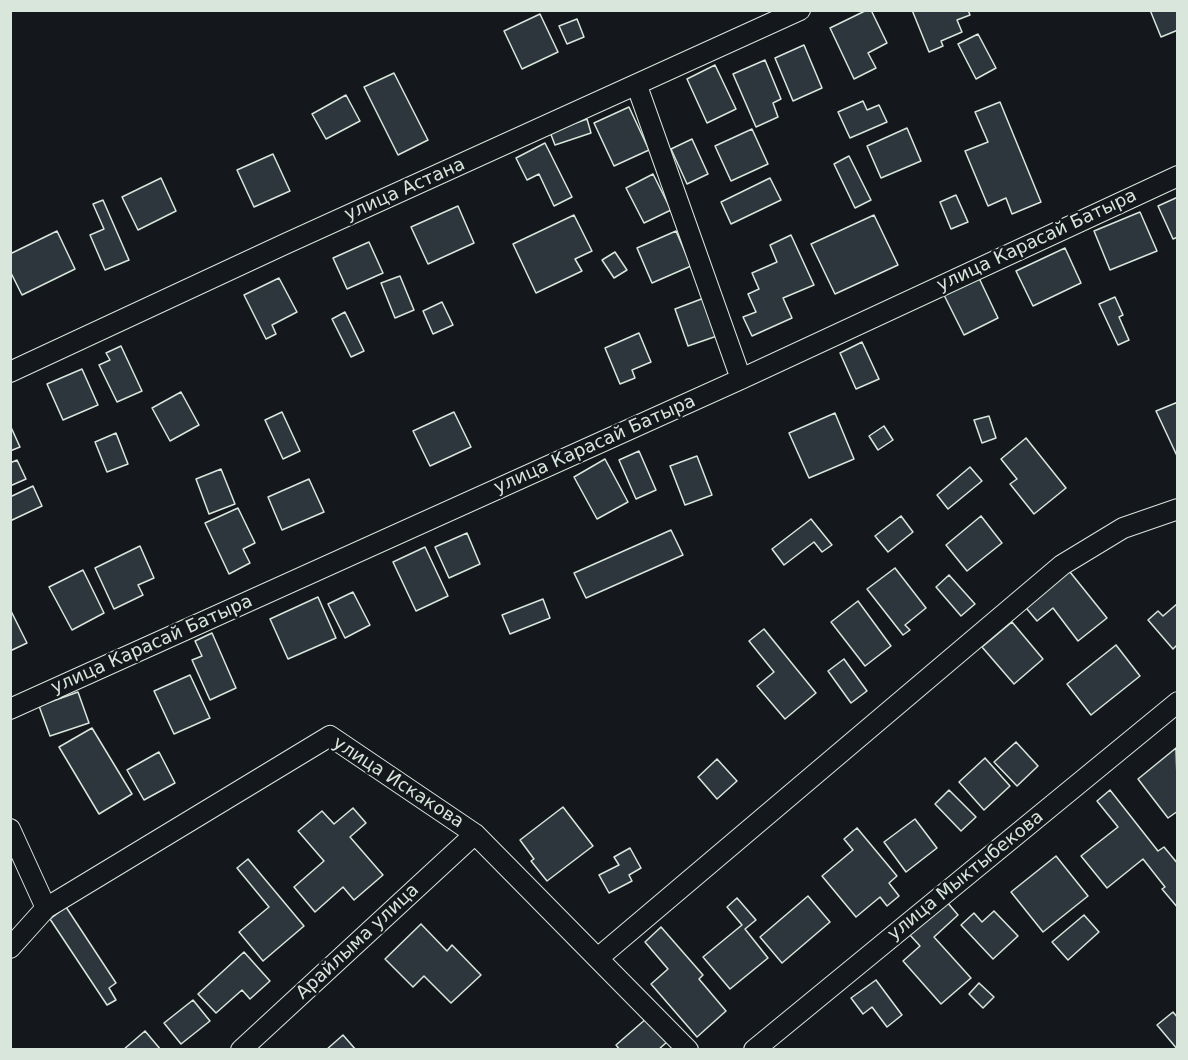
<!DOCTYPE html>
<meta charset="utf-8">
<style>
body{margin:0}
#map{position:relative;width:1188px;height:1060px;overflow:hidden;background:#14181c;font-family:"DejaVu Sans",sans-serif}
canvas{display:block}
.frame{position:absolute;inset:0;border:12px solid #d8e6dc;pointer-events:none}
</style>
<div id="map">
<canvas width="1188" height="1060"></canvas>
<div class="frame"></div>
</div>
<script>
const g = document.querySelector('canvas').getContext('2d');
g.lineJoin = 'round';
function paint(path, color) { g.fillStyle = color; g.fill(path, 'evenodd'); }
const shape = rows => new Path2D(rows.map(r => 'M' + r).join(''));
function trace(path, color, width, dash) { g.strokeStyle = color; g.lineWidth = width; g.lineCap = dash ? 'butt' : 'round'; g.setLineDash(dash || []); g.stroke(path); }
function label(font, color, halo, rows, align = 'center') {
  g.font = font + ' "DejaVu Sans",sans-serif'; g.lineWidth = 4.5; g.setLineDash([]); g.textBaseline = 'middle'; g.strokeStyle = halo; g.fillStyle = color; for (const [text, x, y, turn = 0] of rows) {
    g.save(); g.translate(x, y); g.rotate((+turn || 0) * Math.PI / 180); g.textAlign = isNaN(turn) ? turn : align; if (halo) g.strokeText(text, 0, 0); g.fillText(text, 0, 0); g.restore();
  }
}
const building = shape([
 [867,10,871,10,887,43,868,53,876,68,854,79,830,28,867,10],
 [912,10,968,10,970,15,957,20,962,32,941,41,943,46,929,52,912,10],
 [1150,10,1178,10,1178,30,1161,37,1150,10],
 [540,14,558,52,522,69,504,31,540,14],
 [577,19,584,37,567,44,559,26,577,19],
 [978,34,996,68,976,79,958,44,978,34],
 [804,45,822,88,793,101,775,58,804,45],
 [765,60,781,99,773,103,778,117,756,127,733,74,765,60],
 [715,65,736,109,707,123,687,79,715,65],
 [394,73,428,140,398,155,364,87,394,73],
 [346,95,360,121,326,139,312,114,346,95],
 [863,101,867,110,879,105,887,122,850,138,838,112,863,101],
 [1000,102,1041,202,1012,214,1006,198,988,206,965,151,988,142,975,112,1000,102],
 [629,107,649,150,614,166,594,123,629,107],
 [587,119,591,133,555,145,550,132,587,119],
 [907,128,921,161,881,178,867,146,907,128],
 [752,129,768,164,731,181,715,146,752,129],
 [692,139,708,174,687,184,671,149,692,139],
 [545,143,572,197,554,206,539,174,527,180,516,158,545,143],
 [273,154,290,191,254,207,237,170,273,154],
 [849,156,871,200,855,208,834,164,849,156],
 [653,174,671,210,644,223,626,188,653,174],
 [161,178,176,211,138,230,122,197,161,178],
 [770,178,781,200,731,224,721,202,770,178],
 [956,195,968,222,951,229,940,202,956,195],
 [1178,197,1178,237,1173,239,1158,206,1178,197],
 [103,200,129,260,105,270,90,235,104,229,93,204,103,200],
 [458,206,474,243,428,264,411,227,458,206],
 [1140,212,1157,251,1110,270,1094,231,1140,212],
 [574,215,592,251,575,259,582,271,536,293,513,244,574,215],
 [874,215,898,265,835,294,811,244,874,215],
 [57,231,75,269,22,295,10,271,10,254,57,231],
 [676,231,691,266,652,283,637,248,676,231],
 [791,235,814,285,783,298,792,318,752,336,743,317,756,312,748,294,759,289,752,273,777,262,770,245,791,235],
 [369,242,383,273,347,289,333,258,369,242],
 [1065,248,1081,283,1033,306,1016,271,1065,248],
 [615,252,627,270,614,278,602,260,615,252],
 [400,276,414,310,395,318,381,283,400,276],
 [978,276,998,318,964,335,943,293,978,276],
 [279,278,297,312,272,325,276,334,266,339,244,295,279,278],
 [1115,297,1123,315,1119,317,1129,340,1118,345,1099,304,1115,297],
 [704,298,717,336,688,346,675,309,704,298],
 [442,302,453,325,433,334,423,311,442,302],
 [345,312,364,351,351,357,332,319,345,312],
 [639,333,651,362,632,370,635,378,620,384,605,348,639,333],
 [862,342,879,379,856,389,840,353,862,342],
 [121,346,142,391,117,402,99,365,110,360,106,353,121,346],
 [82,369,98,405,63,420,47,384,82,369],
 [181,392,199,425,170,441,152,408,181,392],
 [1178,402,1178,458,1156,411,1178,402],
 [282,412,300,451,283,459,265,420,282,412],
 [454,412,471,447,430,466,413,431,454,412],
 [835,413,854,459,809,478,789,433,835,413],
 [989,416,996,438,982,443,974,420,989,416],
 [10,425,20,447,10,451,10,425],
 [884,426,893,440,878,450,869,436,884,426],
 [116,433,128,464,107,472,95,442,116,433],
 [1026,438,1066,488,1034,514,1010,484,1017,479,1001,459,1026,438],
 [639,451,656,490,636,499,619,460,639,451],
 [697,456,712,495,685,505,670,466,697,456],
 [605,459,628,502,597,519,574,477,605,459],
 [17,460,26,479,10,486,10,463,17,460],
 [970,467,982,481,948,509,937,495,970,467],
 [221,469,235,504,209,514,196,479,221,469],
 [309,479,324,512,282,530,268,497,309,479],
 [33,486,42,506,10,521,10,497,33,486],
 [238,508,255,543,243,549,250,563,229,574,205,523,238,508],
 [901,516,913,532,888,552,875,536,901,516],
 [981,516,1002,543,967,571,946,545,981,516],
 [811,519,832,545,822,552,814,542,784,565,772,549,811,519],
 [671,530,683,555,586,598,574,573,671,530],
 [467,533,480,564,449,578,435,547,467,533],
 [140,546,154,578,138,585,143,595,114,609,95,568,140,546],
 [425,547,448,596,416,611,393,562,425,547],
 [1066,567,1107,618,1078,641,1053,608,1037,621,1022,603,1066,567],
 [895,568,926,608,905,625,910,630,903,635,867,589,895,568],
 [83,570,104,613,72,630,49,587,83,570],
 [949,575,975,604,961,616,936,587,949,575],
 [353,592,370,625,345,638,328,604,353,592],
 [318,597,336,638,288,659,270,619,318,597],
 [543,599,550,618,510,634,502,615,543,599],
 [858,601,891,646,865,666,831,622,858,601],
 [1178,603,1178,644,1173,649,1148,620,1158,611,1163,616,1178,603],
 [10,609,27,643,10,651,10,609],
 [1012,622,1043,659,1014,684,982,647,1012,622],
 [764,629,816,693,785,719,757,686,774,672,749,641,764,629],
 [212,633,236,688,210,700,192,660,202,656,195,641,212,633],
 [1116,645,1140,676,1091,715,1067,684,1116,645],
 [844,659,867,691,851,703,828,671,844,659],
 [190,675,210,718,174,734,154,691,190,675],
 [78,692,89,723,50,736,39,706,78,692],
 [92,728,132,794,99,814,59,747,92,728],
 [1016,742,1038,766,1017,786,994,762,1016,742],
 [1176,748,1178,811,1168,818,1138,779,1176,748],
 [159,752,175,783,144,800,127,770,159,752],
 [985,758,1010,786,984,810,959,782,985,758],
 [717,759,737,781,717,799,698,777,717,759],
 [949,790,976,817,961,831,935,804,949,790],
 [1110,790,1158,851,1164,847,1178,864,1178,908,1162,889,1165,887,1143,859,1107,888,1081,856,1118,827,1097,801,1110,790],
 [563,807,593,846,547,881,531,861,534,859,520,840,563,807],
 [353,808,366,823,350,837,383,875,354,900,343,887,315,912,294,887,324,861,298,831,322,811,334,824,353,808],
 [915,819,937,848,906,872,884,842,915,819],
 [857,828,897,876,889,883,899,896,887,906,880,897,856,917,822,876,853,850,844,839,857,828],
 [630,848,641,868,629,875,632,881,609,893,599,875,619,865,614,857,630,848],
 [1056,856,1088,896,1043,932,1011,892,1056,856],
 [248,859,304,926,263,961,239,932,269,907,237,868,248,859],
 [808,896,830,922,782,963,760,937,808,896],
 [737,898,756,920,745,929,768,958,730,989,703,957,742,925,727,907,737,898],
 [947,902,958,915,934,937,971,978,941,1004,903,961,920,946,910,935,947,902],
 [66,907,116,983,109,988,116,1000,107,1005,50,919,66,907],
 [994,911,1018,936,993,959,961,925,974,913,982,922,994,911],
 [1084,915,1099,932,1068,960,1052,942,1084,915],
 [421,924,447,951,452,945,481,975,451,1003,424,976,413,987,385,959,421,924],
 [661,927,703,975,699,979,726,1011,697,1037,651,984,668,969,645,942,661,927],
 [244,952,270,981,250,999,242,990,216,1013,198,994,244,952],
 [876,980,902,1015,887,1027,872,1007,863,1014,851,998,876,980],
 [979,983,994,997,983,1008,969,994,979,983],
 [193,1000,210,1021,181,1044,164,1023,193,1000],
 [1173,1012,1178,1018,1178,1050,1157,1025,1173,1012],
 [647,1018,667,1042,658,1050,620,1050,616,1045,647,1018],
 [145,1031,161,1050,123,1050,145,1031],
 [343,1035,356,1050,326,1050,343,1035]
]);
paint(building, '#2c363c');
trace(building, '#d8e6dc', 1.5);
const minor = shape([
 [637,86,741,379],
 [10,372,285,244,800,10],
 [10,709,741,379,1178,176],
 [10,829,46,908],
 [10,948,46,908,330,736,475,834,688,1050],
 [598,958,1062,565,1123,528,1178,509],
 [241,1050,475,834],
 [754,1050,1178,702]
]);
trace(minor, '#d8e6dc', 22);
trace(minor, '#14181c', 20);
label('18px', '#d8e6dc', '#14181c', [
 ["улица Астана",405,190,-24],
 ["улица Карасай Батыра",1037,241,-25],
 ["улица Карасай Батыра",595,445,-24],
 ["улица Карасай Батыра",152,645,-24],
 ["улица Искакова",398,783,33],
 ["улица Мыктыбекова",966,876,-39],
 ["Арайлыма улица",358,942,-43]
]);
</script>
